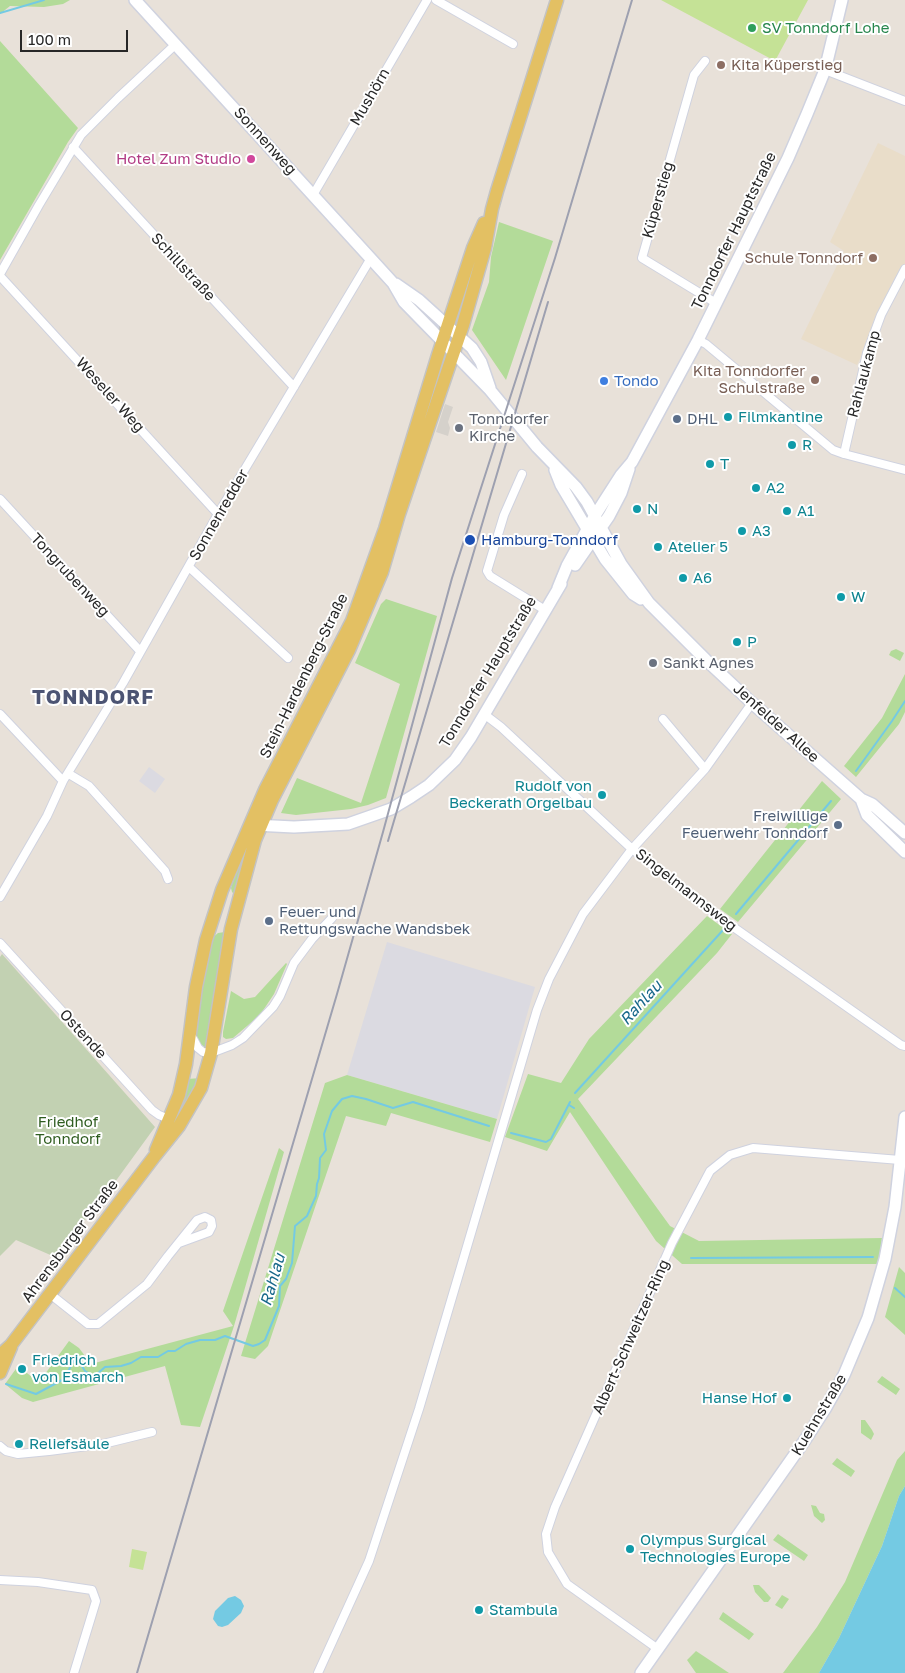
<!DOCTYPE html>
<meta charset="utf-8">
<style>
body{margin:0}
#map{position:relative;width:905px;height:1673px;overflow:hidden;background:#e8e1d9;font-family:"Golos Text",sans-serif}
canvas{display:block}
.scale{position:absolute;left:20px;top:30px;width:108px;height:22px;box-sizing:border-box;border:2px solid #272727;border-top:0;padding-left:6px;font-size:15px;line-height:18px;white-space:nowrap;color:#272727;-webkit-text-stroke:4px #fff;paint-order:stroke}
</style>
<div id="map">
<canvas width="905" height="1673"></canvas>
<div class="scale">100 m</div>
</div>
<script>
const g = document.querySelector('canvas').getContext('2d');
g.lineJoin = 'round';
function paint(path, color) { g.fillStyle = color; g.fill(path, 'evenodd'); }
const shape = rows => new Path2D(rows.map(r => 'M' + r).join(''));
function trace(path, color, width, dash) { g.strokeStyle = color; g.lineWidth = width; g.lineCap = dash ? 'butt' : 'round'; g.setLineDash(dash || []); g.stroke(path); }
function label(font, color, halo, rows, align = 'center') {
  g.font = font + ' "Golos Text",sans-serif'; g.lineWidth = 4; g.setLineDash([]); g.textBaseline = 'middle'; g.strokeStyle = halo; g.fillStyle = color; for (const [text, x, y, turn = 0] of rows) {
    g.save(); g.translate(x, y); g.rotate((+turn || 0) * Math.PI / 180); g.textAlign = isNaN(turn) ? turn : align; if (halo) g.strokeText(text, 0, 0); g.fillText(text, 0, 0); g.restore();
  }
}
paint(shape([
 [149,767,165,779,155,793,139,781],
 [387,942,535,987,497,1119,347,1075]
]), '#dbdae1');
paint(shape([
 [878,143,905,156,905,266,857,365,801,339,844,251,830,242]
]), '#e9ddc9');
paint(shape([
 [0,0,70,0,63,4,44,7,10,6,0,14],
 [0,41,78,128,68,142,0,260],
 [499,222,553,241,506,380,472,330,489,282,491,257],
 [386,599,437,616,386,798,368,805,351,809,296,815,281,813,297,778,361,803,400,684,355,663,381,604],
 [896,649,904,653,900,661,889,655,891,651],
 [905,674,905,712,899,724,856,777,844,766,882,718],
 [822,781,841,799,738,922,720,909],
 [251,833,235,895,232,892,231,888,244,847],
 [707,916,732,934,717,953,578,1099,670,1226,699,1241,882,1238,879,1264,682,1264,656,1241,570,1112,547,1151,505,1137,528,1074,561,1083,589,1039],
 [225,932,209,1046,204,1047,200,1045,195,1038,199,1001,211,939,218,933],
 [286,963,287,964,274,994,260,1015,233,1038,226,1039,223,1037,223,1032,231,991,244,999,255,997],
 [347,1075,497,1119,490,1142,391,1113,386,1126,346,1116,268,1346,255,1359,241,1356,325,1083],
 [201,1078,173,1128,187,1079],
 [279,1148,284,1152,234,1326,200,1427,181,1425,165,1366,33,1402,22,1398,5,1384,18,1366,32,1377,45,1374,69,1341,79,1348,91,1364,233,1326,223,1311],
 [899,1267,905,1273,905,1335,885,1317],
 [882,1376,900,1389,896,1395,877,1382],
 [861,1420,865,1420,872,1430,874,1434,871,1440,861,1433],
 [905,1451,905,1486,899,1496,882,1546,839,1638,819,1673,783,1673,817,1627,845,1582,897,1460],
 [837,1458,855,1471,851,1477,832,1464],
 [811,1505,816,1506,820,1513,824,1514,825,1520,822,1523,814,1516],
 [778,1534,808,1555,804,1561,773,1540],
 [753,1585,759,1585,764,1590,771,1598,768,1602,764,1602,755,1592],
 [782,1595,789,1599,782,1609,775,1605],
 [723,1612,754,1634,749,1640,719,1619],
 [696,1651,729,1673,696,1673,687,1660]
]), '#b3db99');
paint(shape([
 [2,954,155,1127,107,1193,55,1257,16,1240,0,1256,0,957]
]), '#c2d1b2');
paint(shape([
 [661,0,808,0,775,61],
 [132,1549,147,1552,143,1570,129,1567]
]), '#c5e296');
paint(shape([
 [445,404,453,407,448,422,450,428,448,436,436,432]
]), '#d5d1cb');
paint(shape([
 [905,1486,905,1673,819,1673,839,1638,882,1546,899,1496],
 [235,1596,241,1600,244,1606,241,1613,228,1625,222,1627,218,1626,213,1619,215,1611,228,1598]
]), '#74cae3');
trace(shape([
 [0,13,44,0],
 [856,771,892,721,905,701],
 [736,914,831,801],
 [575,1093,724,929],
 [569,1105,574,1108],
 [511,1133,546,1142,551,1139,570,1102],
 [691,1258,873,1257],
 [895,1288,905,1297],
 [6,1384,36,1394,64,1379,74,1360,78,1360,85,1371,92,1375,96,1375,105,1367,121,1366,131,1363,141,1357,158,1357,168,1351,175,1351,186,1344,200,1340,215,1340,225,1336,253,1346,259,1344,265,1340,279,1306,280,1286,286,1279,292,1263,295,1226,307,1216,316,1196,317,1184,319,1178,320,1158,326,1150,324,1134,332,1111,342,1099,352,1096,366,1099,393,1108,413,1102,489,1126]
]), '#74cae3', 2);
const street = shape([
 [436,0,513,44],
 [705,61,694,75,642,258,716,303],
 [825,70,905,101],
 [73,147,294,387],
 [313,195,427,0],
 [0,274,39,205,81,135,118,98,176,44],
 [0,276,218,514],
 [698,340,706,344,833,450,844,454,905,470],
 [844,454,867,353,881,315,905,269],
 [522,474,504,515,487,571,490,576,545,610],
 [0,499,140,651],
 [189,567,288,658],
 [0,714,63,781],
 [484,714,501,727,632,849,722,919,901,1045,905,1046],
 [663,719,705,769],
 [69,774,89,786,165,871,168,879],
 [0,897,47,816,63,781,123,683,218,514,371,258],
 [0,943,152,1110,159,1115,169,1119],
 [191,1035,198,1048,203,1052,211,1053,232,1045,243,1038,273,1007,280,996,294,963,312,939,332,918],
 [50,1294,88,1324,98,1324,147,1284,168,1256,197,1220,205,1217,211,1220,212,1226,209,1232,179,1243],
 [0,1446,6,1451,18,1454,49,1451,103,1444,152,1432],
 [0,1580,38,1582,92,1590,96,1601,74,1673],
 [658,1649,567,1584,548,1552,546,1534,555,1507,672,1243,710,1171,730,1155,753,1148,900,1160],
 [318,1673,369,1561,419,1409,537,1010,549,979,583,914,632,849,705,769,752,703]
]);
const secondary = shape([
 [135,0,393,283,404,302,490,390,537,447,576,487,587,502,621,564,649,603,706,660,752,703,861,799,872,804,905,833],
 [396,284,419,300,472,348,481,362,490,388],
 [555,470,561,485,605,559,633,594,641,599],
 [575,565,609,516,621,493,629,469],
 [558,588,567,566,594,517,621,475,632,462,698,340,788,158,807,114,825,70,842,0],
 [861,799,867,815,905,852],
 [254,825,294,827,348,824,391,809,411,797,429,785,455,760,471,737,561,584],
 [641,1673,805,1440,825,1409,844,1375,868,1318,885,1259,895,1207,905,1117]
]);
const primary = shape([
 [156,1150,179,1095,186,1064,196,987,206,940,222,890,265,790,352,621,385,529,438,355,473,248,484,223],
 [0,1355,11,1345,154,1157,179,1126,201,1088,211,1053,231,929,255,840,272,800,349,650,382,572,399,514,463,325,485,248,492,209,497,191,557,0],
 [0,1373,11,1347]
]);
trace(street, '#cfd2df', 10);
trace(secondary, '#cfd2df', 14);
trace(primary, '#c3c3c3', 15);
trace(street, '#fff', 8);
trace(secondary, '#fff', 11);
trace(primary, '#e3c063', 12);
trace(shape([
 [388,841,548,302],
 [137,1673,337,994,383,832,452,578,555,258,632,0]
]), '#9da0b0', 2);
for (const [x, y, r, color] of [
 [752,28,5,"#2e9e5b"],
 [721,65,5,"#8d6e63"],
 [251,159,5,"#d1479c"],
 [873,258,5,"#8d6e63"],
 [815,380,5,"#8d6e63"],
 [604,381,5,"#3f7fe0"],
 [728,417,5,"#0f9aa8"],
 [677,419,5,"#5c6f8a"],
 [459,428,5,"#6b7280"],
 [792,445,5,"#0f9aa8"],
 [710,464,5,"#0f9aa8"],
 [756,488,5,"#0f9aa8"],
 [637,509,5,"#0f9aa8"],
 [787,511,5,"#0f9aa8"],
 [742,531,5,"#0f9aa8"],
 [470,540,6,"#1a4fb4"],
 [658,547,5,"#0f9aa8"],
 [683,578,5,"#0f9aa8"],
 [841,597,5,"#0f9aa8"],
 [737,642,5,"#0f9aa8"],
 [653,663,5,"#6b7280"],
 [602,795,5,"#0f9aa8"],
 [838,825,5,"#5c6f8a"],
 [269,921,5,"#5c6f8a"],
 [22,1369,5,"#0f9aa8"],
 [787,1398,5,"#0f9aa8"],
 [19,1444,5,"#0f9aa8"],
 [630,1549,5,"#0f9aa8"],
 [479,1610,5,"#0f9aa8"]
]) { const dot = new Path2D(); dot.arc(x, y, r, 0, 2 * Math.PI); g.fillStyle = color; g.fill(dot); trace(dot, '#fff', 2); }
label('15px', '#27864d', '#fff', [
 ["SV Tonndorf Lohe",762,28]
], 'left');
label('15px', '#785e54', '#fff', [
 ["Kita Küperstieg",731,65,"left"],
 ["Schule Tonndorf",863,258],
 ["Kita Tonndorfer",805,371],
 ["Schulstraße",805,388]
], 'right');
label('15px', '#272727', '#fff', [
 ["Mushörn",370,97,-60],
 ["Sonnenweg",265,141,48],
 ["Küperstieg",658,200,-74],
 ["Tonndorfer Hauptstraße",734,231,-64],
 ["Schillstraße",183,267,47],
 ["Rahlaukamp",864,374,-75],
 ["Weseler Weg",110,395,48],
 ["Sonnenredder",219,515,-60],
 ["Tongrubenweg",70,575,47],
 ["Tonndorfer Hauptstraße",488,672,-59],
 ["Stein-Hardenberg-Straße",304,676,-64],
 ["Jenfelder Allee",776,723,42],
 ["Singelmannsweg",686,890,38],
 ["Ostende",83,1034,47],
 ["Ahrensburger Straße",70,1241,-53],
 ["Albert-Schweitzer-Ring",631,1337,-66],
 ["Kuehnstraße",819,1415,-59]
]);
label('15px', '#b23c85', '#fff', [
 ["Hotel Zum Studio",241,159]
], 'right');
label('15px', '#366cbe', '#fff', [
 ["Tondo",614,381]
], 'left');
label('15px', '#0d838f', '#fff', [
 ["Filmkantine",738,417],
 ["R",802,445],
 ["T",720,464],
 ["A2",766,488],
 ["N",647,509],
 ["A1",797,511],
 ["A3",752,531],
 ["Atelier 5",668,547],
 ["A6",693,578],
 ["W",851,597],
 ["P",747,642],
 ["Rudolf von",592,786,"right"],
 ["Beckerath Orgelbau",592,803,"right"],
 ["Friedrich",32,1360],
 ["von Esmarch",32,1377],
 ["Hanse Hof",777,1398,"right"],
 ["Reliefsäule",29,1444],
 ["Olympus Surgical",640,1540],
 ["Technologies Europe",640,1557],
 ["Stambula",489,1610]
], 'left');
label('15px', '#5b616d', '#fff', [
 ["Tonndorfer",469,419],
 ["Kirche",469,436],
 ["Sankt Agnes",663,663]
], 'left');
label('15px', '#4e5e75', '#fff', [
 ["DHL",687,419],
 ["Freiwillige",828,816,"right"],
 ["Feuerwehr Tonndorf",828,833,"right"],
 ["Feuer- und",279,912],
 ["Rettungswache Wandsbek",279,929]
], 'left');
label('15px', '#164399', '#fff', [
 ["Hamburg-Tonndorf",481,540]
], 'left');
label('15px', '#2e5c1f', '#fff', [
 ["Friedhof",68,1122],
 ["Tonndorf",68,1139]
]);
label('italic 16px', '#18688a', '#fff', [
 ["Rahlau",641,1003,-48],
 ["Rahlau",273,1280,-74]
]);
g.letterSpacing = '1px';
label('bold 20px', '#4c5473', '#fff', [
 ["TONNDORF",93,698]
]);
g.letterSpacing = '0px';
</script>
